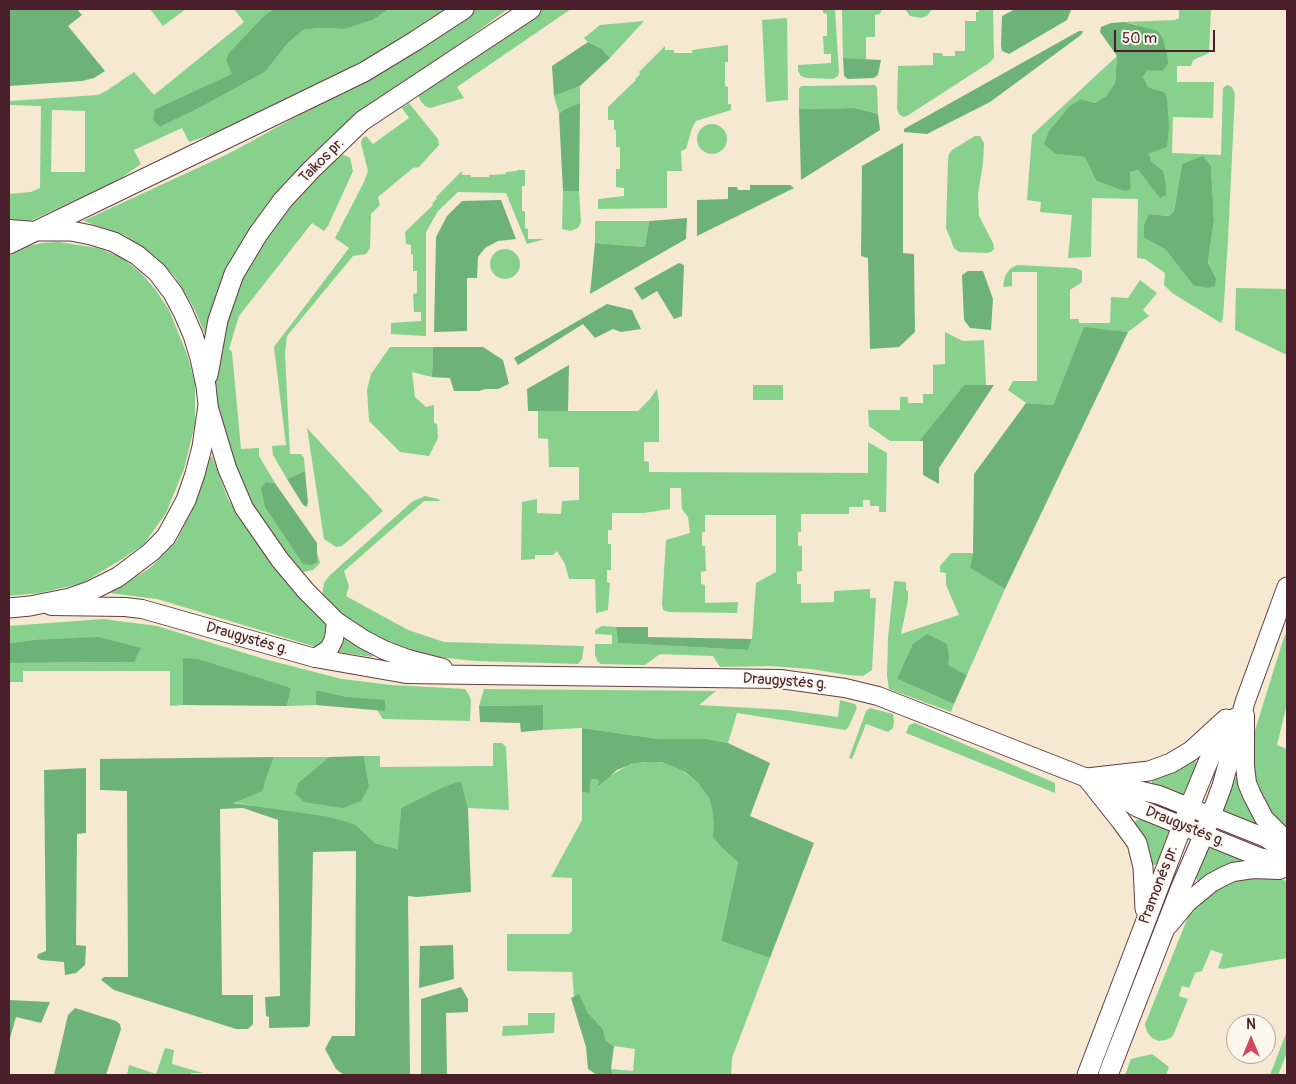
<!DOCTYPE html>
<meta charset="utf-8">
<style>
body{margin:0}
#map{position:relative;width:1296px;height:1084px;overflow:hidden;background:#f5e9d2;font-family:Pangolin,sans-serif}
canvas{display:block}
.frame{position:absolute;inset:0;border:10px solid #4a1f2b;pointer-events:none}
.north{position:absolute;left:1226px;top:1014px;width:50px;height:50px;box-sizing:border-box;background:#fbf7ec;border:1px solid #b4a19f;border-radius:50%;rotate:0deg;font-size:14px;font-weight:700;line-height:20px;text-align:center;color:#4a1f2b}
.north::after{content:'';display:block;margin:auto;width:18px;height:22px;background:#d1495b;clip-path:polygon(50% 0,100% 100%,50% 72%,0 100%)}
.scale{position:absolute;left:1114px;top:30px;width:101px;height:22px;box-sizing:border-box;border:2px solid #4a1f2b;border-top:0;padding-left:6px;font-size:15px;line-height:18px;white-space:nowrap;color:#4a1f2b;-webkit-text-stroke:4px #fbf7ec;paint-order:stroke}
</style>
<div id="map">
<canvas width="1296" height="1084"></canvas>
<div class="frame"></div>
<div class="north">N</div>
<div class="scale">50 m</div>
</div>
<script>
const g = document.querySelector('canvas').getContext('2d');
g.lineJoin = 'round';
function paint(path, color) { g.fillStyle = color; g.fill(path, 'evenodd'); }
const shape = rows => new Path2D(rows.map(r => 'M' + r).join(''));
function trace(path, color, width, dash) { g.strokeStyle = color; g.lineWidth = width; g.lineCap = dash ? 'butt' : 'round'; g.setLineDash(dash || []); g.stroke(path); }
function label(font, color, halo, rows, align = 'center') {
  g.font = font + ' Pangolin,sans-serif'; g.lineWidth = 4; g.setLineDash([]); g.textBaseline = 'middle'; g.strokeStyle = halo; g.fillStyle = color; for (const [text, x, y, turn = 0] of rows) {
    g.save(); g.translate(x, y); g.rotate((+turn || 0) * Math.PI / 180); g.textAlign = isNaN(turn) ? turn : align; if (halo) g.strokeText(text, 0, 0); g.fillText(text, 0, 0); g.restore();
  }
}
paint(shape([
 [150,9,186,9,163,26],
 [234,9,244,10,246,9,273,9,266,14,226,60,233,74,155,109,160,127,201,107,265,72,287,44,303,30,319,28,345,29,373,20,389,9,450,9,342,73,242,124,189,142,182,128,134,150,141,164,115,182,28,222,9,223,9,194,31,192,40,188,41,106,9,105,9,101,98,95,106,91,134,72,154,95,244,22],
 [52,110,85,111,85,172,51,172],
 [476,9,508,9,424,70,315,155,253,223,222,279,205,334,194,308,175,277,156,257,125,235,83,221,230,153,319,104,408,53],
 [544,9,571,9,457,87,464,98,430,108,425,106,420,100,418,94,435,80],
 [823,9,835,9,839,72,838,76,833,79,806,78,801,76,798,71,798,65,831,63,831,54,824,54,823,36,827,36,827,14,823,13],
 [842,9,882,9,880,14,875,15,875,37,866,37,866,60,843,58],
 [905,9,932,9,927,16,921,18,910,16],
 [979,9,993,9,994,58,989,63,907,116,903,117,899,114,897,109,898,66,933,65,933,53,942,53,943,56,955,56,955,51,965,51,965,21,976,21,976,12,979,12],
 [1179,9,1211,9,1209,53,1193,60,1191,66,1177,66,1177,82,1214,82,1213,118,1173,117,1172,153,1221,155,1223,88,1227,85,1232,87,1235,94,1228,240,1223,318,1221,323,1172,293,1164,285,1165,273,1145,259,1137,258,1138,199,1092,198,1091,257,1068,258,1072,215,1040,212,1041,202,1027,200,1032,135,1117,56,1115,83,1106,96,1095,103,1081,99,1056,154,1085,157,1096,181,1118,189,1131,189,1130,172,1138,170,1161,198,1163,172,1151,161,1149,153,1165,92,1148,87,1143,77,1146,70,1137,25,1124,22,1175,20,1179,18],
 [1182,164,1211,166,1212,183,1214,220,1208,263,1216,278,1193,285,1165,249,1144,238,1149,214,1169,216,1174,211],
 [787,18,788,100,766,102,762,20],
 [644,21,610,58,602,49,588,42,584,38,600,25],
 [728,45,728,62,725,62,725,86,728,87,728,104,731,104,731,110,696,121,692,128,686,149,681,151,682,171,667,171,667,208,598,209,598,199,624,196,624,188,616,187,616,169,620,169,620,147,616,147,616,130,614,130,614,120,608,120,608,107,636,80,635,79,640,74,639,72,665,46,665,50,674,50,674,53,692,53,692,50],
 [875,85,877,88,878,114,855,108,799,109,799,88,802,86],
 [580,86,580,103,559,114,554,96],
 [409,103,438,139,439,145,419,167,413,168,378,197,380,205,371,214,370,248,366,254,353,256,287,336,285,354,290,454,301,454,304,458,305,471,287,479,273,455,272,446,286,445,274,347,349,248,335,238,364,182,368,171,361,143,362,139,366,136,373,144,409,118,402,108],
 '697 139a15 15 0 1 1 30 0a15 15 0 1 1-30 0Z',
 [975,136,980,136,984,143,983,163,978,194,979,216,993,243,994,249,991,252,987,253,959,252,954,248,946,228,948,160,949,154,952,150],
 [342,154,350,158,353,171,328,226,324,231,312,223,239,316,229,349,232,352,241,449,259,448,259,456,275,483,266,482,318,556,317,553,320,563,313,570,303,572,298,570,252,505,237,472,218,410,216,385,216,366,220,338,238,281,271,228,322,171],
 [517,170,525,170,525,186,522,186,522,211,525,211,525,228,528,229,528,239,545,239,527,244,506,193,458,192,438,211,426,232,426,336,391,334,391,323,421,321,421,312,414,312,413,294,417,293,417,271,413,271,413,255,411,254,411,245,406,244,405,232,433,205,432,204,437,198,436,197,462,171,462,175,471,175,471,177,489,177,489,175,506,174,506,172,517,171],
 [563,191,579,191,581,222,578,228,570,231,562,229],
 [595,221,649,221,645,247,595,243],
 [59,242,98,248,121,257,140,272,155,289,169,310,188,357,195,383,195,424,184,469,166,513,144,544,122,559,83,583,40,593,9,596,9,255,28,246,42,243],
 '490 264a15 15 0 1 1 30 0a15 15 0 1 1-30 0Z',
 [1017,265,1076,268,1082,271,1082,282,1070,290,1070,319,1079,319,1079,323,1110,323,1111,297,1128,298,1140,280,1157,293,1143,310,1149,316,1128,332,1084,328,1053,405,1026,403,1008,390,1013,381,1037,381,1037,272,1012,272,1012,286,1003,287,1005,276,1010,269],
 [1236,288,1287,289,1287,355,1235,330],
 [945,332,963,341,984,340,986,385,964,385,919,441,890,441,869,426,868,410,900,410,900,397,908,397,908,403,923,403,923,394,933,394,933,365,945,364],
 [390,347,433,347,432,377,412,372,415,397,426,407,434,405,434,423,437,424,438,438,429,456,400,452,369,421,367,390,371,374],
 [753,385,783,385,783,400,753,400],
 [657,389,659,401,659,442,644,442,644,461,649,462,649,472,868,473,868,442,887,453,886,512,879,512,879,506,870,506,870,500,863,500,863,507,849,507,849,514,801,514,801,532,798,532,798,546,802,546,802,571,797,572,797,584,801,584,801,603,834,602,834,591,870,589,870,598,876,598,872,670,863,676,848,675,811,669,769,666,720,667,713,656,660,654,645,665,601,664,598,662,595,655,595,644,612,644,612,635,595,634,595,630,602,626,616,627,618,643,748,650,752,639,756,583,776,572,776,515,705,515,705,532,702,532,702,546,705,546,706,571,701,572,701,584,705,585,705,603,738,602,737,613,669,612,663,610,662,604,666,540,690,533,688,517,682,509,681,488,670,488,670,509,644,513,612,513,612,530,608,530,608,544,611,544,611,570,607,570,607,582,610,583,608,610,596,613,595,579,569,579,565,564,557,551,553,555,535,555,535,559,521,560,522,502,537,499,537,513,561,514,562,501,579,500,579,467,549,467,548,439,538,438,538,411,638,411,650,399],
 [307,428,383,511,342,546,336,547,324,539],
 [212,456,228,499,247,529,270,561,315,612,327,622,330,628,326,645,316,647,157,599,109,593,150,568,176,542,193,508,208,459],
 [425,496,438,499,441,501,424,501,344,571,349,586,346,596,408,630,444,642,584,646,582,659,578,664,476,661,436,657,408,651,379,639,343,617,322,597,324,583,329,576,413,501],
 [951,553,973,553,970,568,1005,589,967,675,947,665,949,658,897,679,954,704,951,712,889,689,887,676,888,638,894,581,906,582,906,590,908,591,908,600,901,634,959,615,946,585,946,573,940,572,940,566],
 [103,619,157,626,264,659,342,679,391,685,465,689,469,695,471,700,470,721,383,719,377,710,385,710,347,697,316,690,316,705,287,706,291,688,183,659,183,705,170,706,170,671,23,671,23,682,9,682,9,663,134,662,33,640,9,643,9,626],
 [341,633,373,653,373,656,371,657,333,651],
 [1287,633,1287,704,1277,745,1287,749,1287,831,1267,812,1253,780,1251,743,1284,637],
 [484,689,716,691,699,705,787,710,838,717,840,700,855,704,857,708,848,728,845,730,737,713,728,743,706,739,659,739,582,728,543,730,542,705,479,706],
 [870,708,893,714,894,722,893,728,888,732,866,724,852,759,849,758,866,711],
 [915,723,1055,783,1055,793,906,733,909,725],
 [493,743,502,743,506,747,509,810,468,808,461,781,401,808,399,849,375,843,356,825,232,802,263,791,265,782,274,757,329,757,299,782,369,786,364,756,380,756,380,767,493,766],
 [1195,759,1197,764,1183,795,1182,796,1152,784,1152,779],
 [655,761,668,764,679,768,698,783,709,798,712,809,715,823,714,837,724,850,738,862,721,941,770,958,732,1058,731,1075,613,1075,611,1069,633,1071,635,1049,614,1046,606,1041,603,1029,588,1013,579,995,574,997,572,972,507,971,507,934,569,934,572,931,572,878,551,877,582,820,582,792,590,793,591,779,599,780,599,787,608,777,627,766,637,763],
 [1235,778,1239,778,1257,822,1254,824,1224,813,1223,809,1232,780],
 [1141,819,1170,831,1171,834,1158,864,1154,865,1152,866,1134,826,1136,820],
 [1213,847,1241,859,1240,863,1198,882,1196,878,1206,850,1208,848],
 [1270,877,1287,881,1287,958,1222,969,1218,968,1223,954,1211,950,1202,971,1195,973,1189,988,1182,986,1179,996,1188,999,1175,1031,1172,1037,1166,1040,1158,1041,1152,1038,1147,1032,1145,1024,1188,917,1199,899,1232,879],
 [528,1013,555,1013,554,1033,502,1036,503,1026,528,1025],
 [1287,1031,1287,1053,1278,1075,1270,1075],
 [165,1048,174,1050,172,1064,203,1073,191,1073,191,1075,127,1075,129,1065,156,1074],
 [1152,1054,1169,1067,1166,1075,1125,1075,1131,1059]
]), '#87d18d');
paint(shape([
 [9,9,77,9,82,15,68,26,105,71,94,78,82,81,9,86],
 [273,9,389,9,373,20,345,29,319,28,303,30,287,44,265,72,201,107,160,127,153,120,155,109,232,74,226,60,229,53,266,14],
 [1015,9,1067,9,1071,10,1067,20,1009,54,1002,51,1001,46,1002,16],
 [1124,22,1158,31,1163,39,1167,54,1168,64,1162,71,1147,70,1143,77,1148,87,1165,92,1167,101,1169,126,1167,147,1149,153,1151,161,1163,171,1166,185,1166,195,1160,198,1138,170,1130,172,1131,189,1126,191,1118,189,1096,181,1085,157,1056,154,1044,144,1049,131,1070,106,1081,99,1095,103,1106,96,1115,83,1117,56,1100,32,1101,27,1111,23],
 [1079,31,1083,31,1081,35,990,102,927,134,904,132,904,129],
 [588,42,602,49,610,58,580,86,554,96,552,66],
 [843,58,881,60,878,75,874,78,848,79,844,76],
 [580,103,579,191,563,191,559,114,564,110],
 [855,108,878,114,880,130,801,180,799,109],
 [903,143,903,253,914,254,915,332,899,347,870,349,868,258,861,256,862,166],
 [1203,156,1211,166,1214,220,1208,263,1216,278,1215,286,1208,288,1193,285,1165,249,1144,238,1144,225,1149,214,1169,216,1174,211,1182,164],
 [750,185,790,185,794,188,697,236,697,200,728,199,728,187,737,187,738,190,750,190],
 [501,200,516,239,498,241,485,248,478,257,477,278,467,278,467,331,434,332,436,237,447,216,462,201],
 [687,218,686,239,590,294,595,243,645,247,649,221],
 [679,263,684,265,682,316,674,319,657,291,642,300,634,288],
 [968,271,983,271,993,299,991,330,970,328,964,320,962,275],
 [607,304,632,310,641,329,621,332,613,329,595,338,583,324,518,365,514,358],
 [1084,327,1128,332,1005,589,970,568,973,553,974,474,1026,403,1053,405],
 [433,347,483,347,503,360,509,384,498,389,486,389,479,391,454,391,450,378,432,377],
 [569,365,568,411,528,411,527,389],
 [964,385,994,385,939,468,939,484,923,475,923,441,919,441],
 [305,471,308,502,307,507,303,505,287,479],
 [266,482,275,483,317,543,317,562,311,565,303,564,265,507,261,488],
 [616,627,648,627,648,637,752,639,748,650,618,643],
 [927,634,947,644,949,658,948,665,967,675,954,704,897,679,913,644],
 [99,637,141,648,134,662,9,663,9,643,33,640],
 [183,658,198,659,291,688,287,706,183,705],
 [316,690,347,697,385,700,385,711,316,705],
 [543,705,543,730,521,732,520,723,480,722,479,706],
 [582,728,659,739,706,739,728,743,770,763,750,816,814,843,770,958,721,941,738,862,724,850,713,837,714,823,712,809,709,798,698,783,685,772,675,767,661,762,644,762,632,764,617,770,598,787,599,780,591,779,590,793,582,792],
 [364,756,369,786,361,801,343,808,304,802,295,793,299,782,329,757],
 [274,757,265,782,263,791,233,803,330,817,356,825,375,843,398,849,401,808,444,787,461,781,468,808,471,892,417,897,408,896,410,1074,344,1075,336,1069,325,1049,332,1036,355,1036,356,851,313,852,310,1025,308,1027,269,1028,269,1017,266,1016,265,997,280,996,278,820,243,808,220,809,222,995,253,995,253,1024,248,1029,236,1029,114,990,101,980,104,977,128,977,127,791,100,790,100,759],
 [86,768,86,833,77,834,76,945,86,946,85,965,76,973,65,975,64,962,41,960,37,958,38,954,46,951,44,770],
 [453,945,454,979,419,988,420,946],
 [461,987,468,999,468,1012,446,1013,447,1075,421,1075,421,999],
 [579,994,588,1013,603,1029,606,1041,614,1046,611,1069,613,1075,597,1075,588,1069,586,1047,571,998],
 [9,1000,50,1002,41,1023,16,1017,9,1042],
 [75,1008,116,1021,120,1024,121,1029,106,1075,54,1075,68,1015]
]), '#6db378');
const secondary = shape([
 [9,229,35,231],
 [208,405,227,468,244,508,280,560,306,591,336,621,363,639,384,650,408,659,443,668],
 [51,606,125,607,142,609,315,658,406,674,780,679,845,688,878,696,1087,778,1159,795,1266,838,1287,852],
 [315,658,329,649,334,639,336,621],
 [1245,715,1245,766,1247,783,1252,795,1264,818,1287,841],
 [1103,787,1138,808,1259,857,1287,864],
 [1169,925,1188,902,1211,883,1222,877,1233,872,1253,869,1280,870]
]);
const primary = shape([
 [9,244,364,72,415,41,464,9],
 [208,375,218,320,234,274,258,234,283,200,311,170,362,121,531,9],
 [9,608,30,606,70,598,90,591,118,577,151,552,166,537,186,500,195,474,202,447,208,405,206,386,200,358,193,335,183,312,173,293,157,272,137,255,114,242,91,235,71,231,35,231],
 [1087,778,1149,771,1171,763,1191,751,1226,719],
 [1087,778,1121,821,1137,843,1143,867,1145,909],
 [1087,1075,1189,808,1211,755,1235,718],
 [1108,1075,1181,887,1204,834,1222,786,1245,702,1287,587]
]);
trace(secondary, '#643d44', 20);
trace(primary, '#643d44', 21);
trace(secondary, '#fff', 18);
trace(primary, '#fff', 19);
label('15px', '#4a1f2b', '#fbf7ec', [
 ["Taikos pr.",322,161,-45],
 ["Draugystės g.",247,639,16],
 ["Draugystės g.",785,682,4],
 ["Draugystės g.",1185,827,22],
 ["Pramonės pr.",1159,885,-69]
]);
</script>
